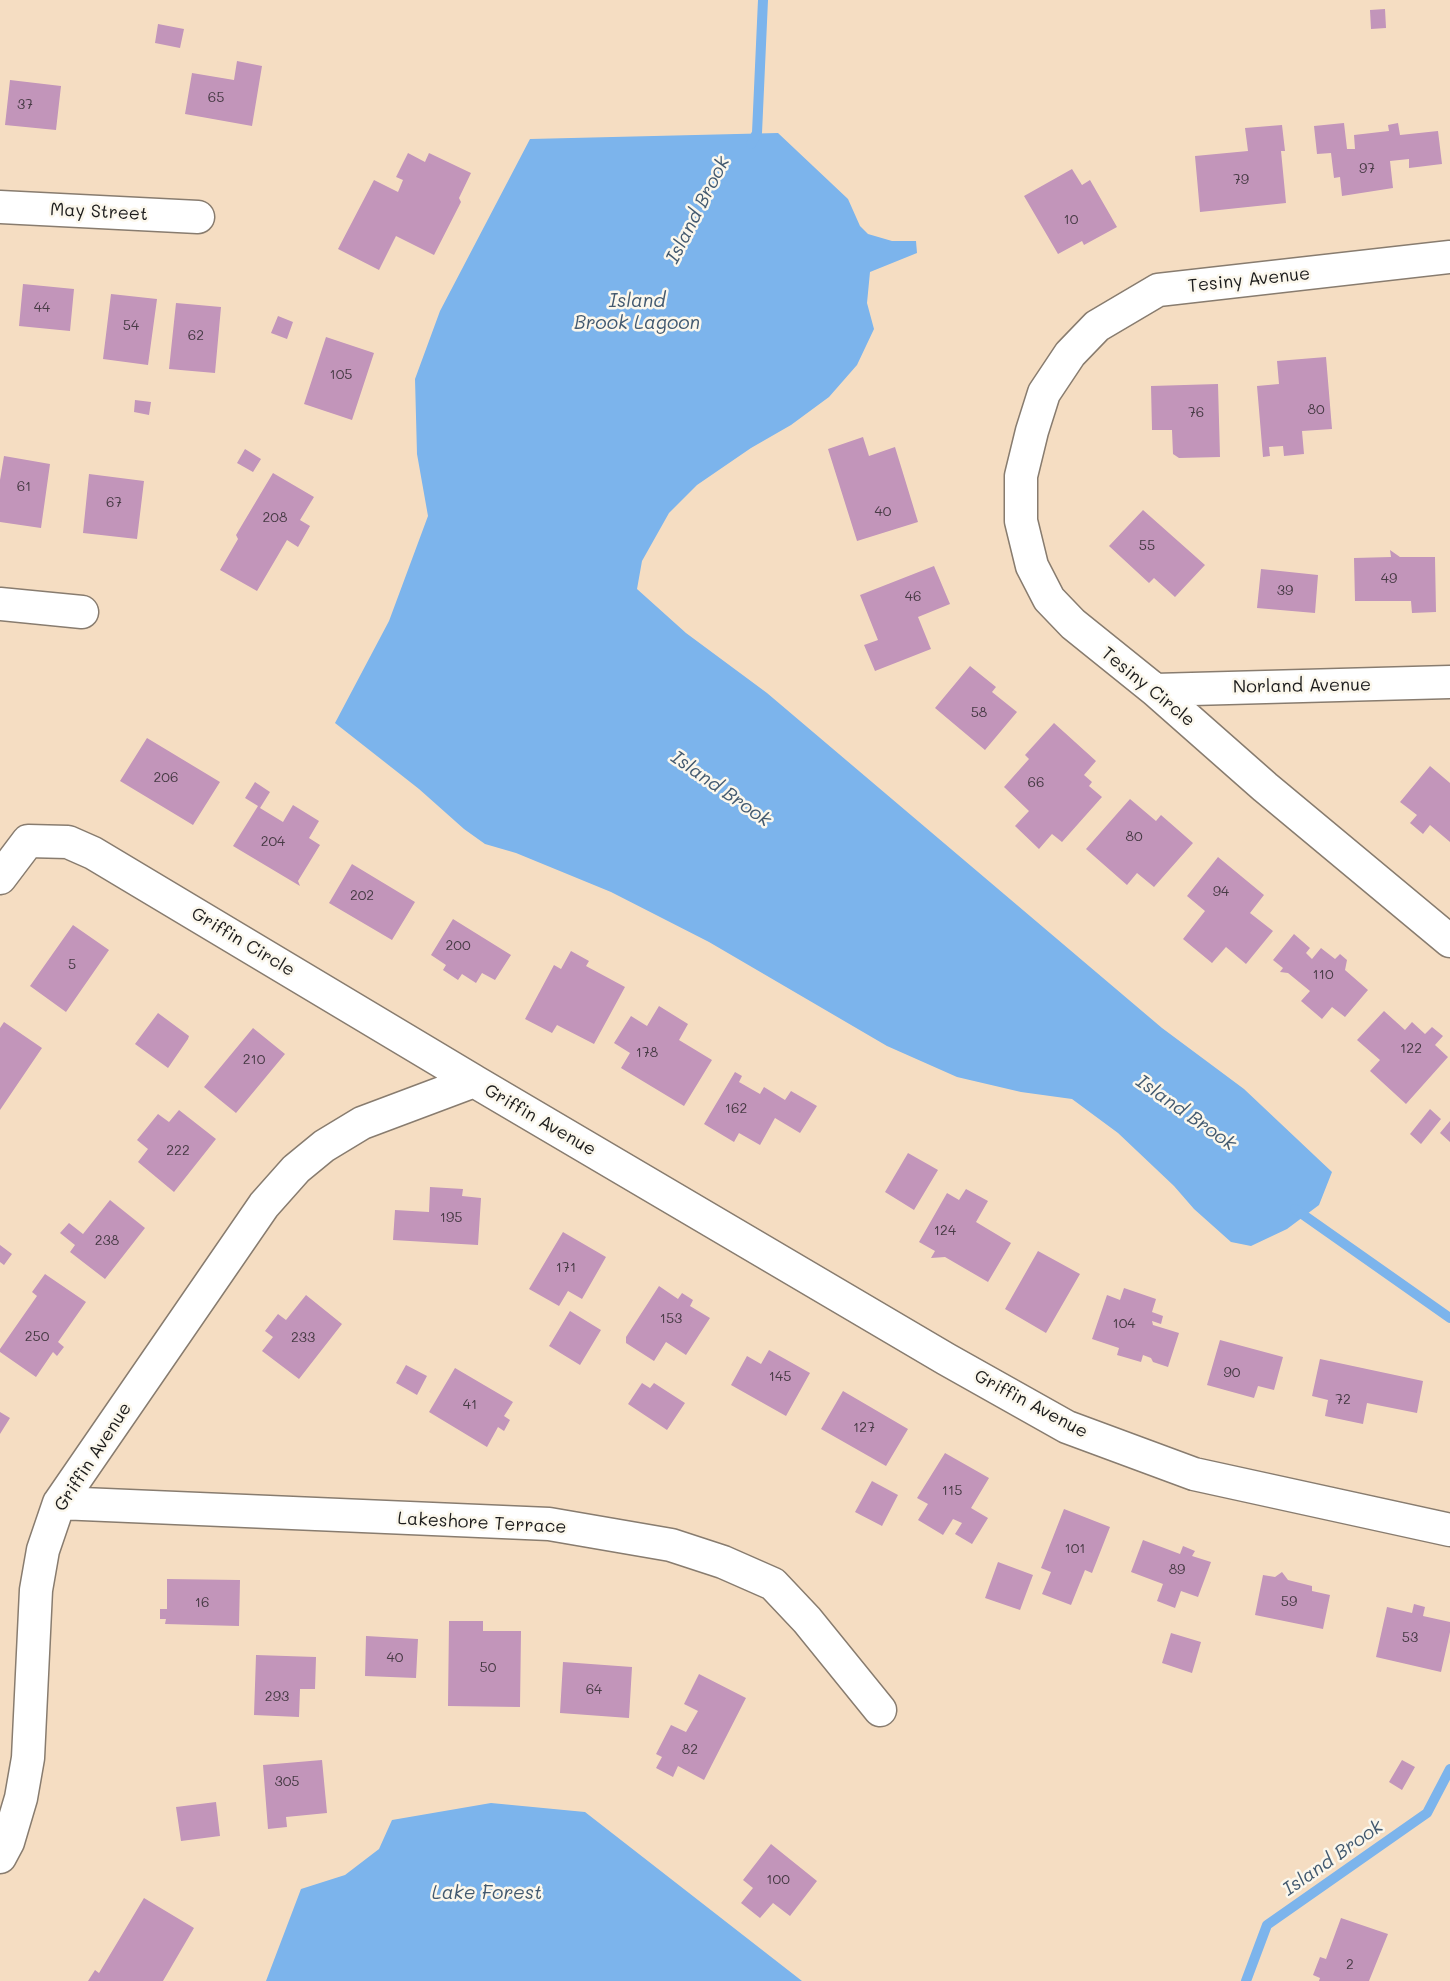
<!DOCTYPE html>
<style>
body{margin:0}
canvas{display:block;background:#f5ddc2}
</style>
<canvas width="1450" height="1981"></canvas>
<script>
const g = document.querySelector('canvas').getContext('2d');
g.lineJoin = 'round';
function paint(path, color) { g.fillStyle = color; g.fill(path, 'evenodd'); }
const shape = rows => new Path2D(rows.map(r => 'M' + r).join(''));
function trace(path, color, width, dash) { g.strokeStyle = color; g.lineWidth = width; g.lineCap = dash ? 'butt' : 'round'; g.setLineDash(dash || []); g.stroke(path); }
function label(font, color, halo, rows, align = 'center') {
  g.font = font + ' Mali,sans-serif'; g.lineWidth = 5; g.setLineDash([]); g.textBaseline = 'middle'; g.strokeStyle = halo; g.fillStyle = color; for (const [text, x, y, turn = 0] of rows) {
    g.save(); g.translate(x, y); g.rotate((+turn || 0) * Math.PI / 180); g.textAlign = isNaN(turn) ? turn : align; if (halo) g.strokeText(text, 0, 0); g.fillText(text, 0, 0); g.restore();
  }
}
paint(shape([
 [778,133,848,199,860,226,868,234,892,241,916,241,917,253,870,272,867,303,874,329,857,365,829,397,791,425,751,448,697,485,669,513,642,561,637,589,686,633,767,693,1162,1028,1244,1089,1332,1172,1319,1205,1287,1229,1251,1246,1231,1242,1194,1209,1174,1186,1118,1133,1072,1099,1021,1092,957,1077,887,1046,709,942,611,892,516,853,485,844,464,829,419,789,335,723,389,621,428,516,417,454,415,379,440,311,530,139],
 [491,1803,585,1812,802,1981,266,1981,301,1889,345,1875,379,1849,392,1820]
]), '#7cb4ec');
trace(shape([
 [751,144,757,133,763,0],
 [1295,1209,1450,1318],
 [1246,1981,1267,1925,1427,1813,1450,1769]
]), '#7cb4ec', 10);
paint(shape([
 [1385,9,1386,28,1371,29,1370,10],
 [158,24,184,29,180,48,155,43],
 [237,61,262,66,252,126,185,114,192,73,234,80],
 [10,80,61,86,56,130,5,125],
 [1344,123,1347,149,1355,149,1354,135,1389,131,1388,125,1398,123,1400,135,1438,131,1442,164,1409,168,1409,159,1390,161,1393,188,1342,196,1340,177,1334,178,1331,153,1317,154,1314,126],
 [1282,125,1285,151,1281,151,1286,203,1200,212,1195,156,1248,151,1245,128],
 [408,153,425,162,429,153,471,173,459,198,461,202,434,255,396,236,379,270,338,249,374,180,398,192,403,180,396,177],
 [1072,169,1082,185,1090,180,1117,227,1084,245,1082,241,1058,254,1024,196],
 [23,284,74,289,70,331,19,326],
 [111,294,157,299,148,365,103,359],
 [176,303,221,307,215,373,169,369],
 [278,316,293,322,287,339,271,333],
 [326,337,374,353,352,420,304,404],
 [1326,357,1332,429,1302,431,1304,454,1284,456,1283,446,1269,447,1270,456,1263,457,1257,386,1279,384,1277,361],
 [1218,384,1220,457,1179,458,1173,454,1172,430,1152,430,1151,386],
 [135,400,151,402,149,415,134,412],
 [863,437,869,456,895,447,918,522,857,541,828,449],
 [245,449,261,459,253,472,237,463],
 [4,456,50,464,41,528,0,522,0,480],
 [273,473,314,497,300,520,310,526,298,547,287,540,257,591,220,570,238,539,236,535],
 [89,474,144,481,137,539,83,533],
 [1143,510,1205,565,1175,597,1154,578,1149,583,1109,546],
 [1390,550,1400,557,1435,557,1436,612,1412,613,1411,601,1355,601,1354,558,1391,557],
 [934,566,950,604,918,617,931,649,875,671,864,645,878,640,860,595],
 [1261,569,1318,575,1315,613,1257,608],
 [970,666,996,687,992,692,1017,712,985,750,935,708],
 [1054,723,1096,761,1084,775,1092,782,1089,786,1102,797,1062,842,1052,834,1039,849,1015,826,1029,811,1004,787,1029,759,1025,755],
 [147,738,220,782,193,825,120,781],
 [1430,766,1450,783,1450,842,1430,825,1423,834,1410,823,1417,815,1400,802],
 [255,782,270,792,260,808,283,822,293,805,319,821,309,838,320,845,298,881,300,886,233,846,258,806,245,798],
 [1130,799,1156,821,1161,815,1193,843,1154,887,1137,873,1127,885,1086,849],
 [1218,857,1264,895,1250,913,1273,931,1246,964,1226,947,1212,963,1183,939,1205,911,1187,896],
 [352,864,415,902,392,940,329,903],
 [453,919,511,955,495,980,482,973,476,983,462,974,458,980,443,970,446,965,431,955],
 [73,925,109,950,66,1012,30,986],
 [1294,934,1310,948,1306,953,1312,959,1321,948,1335,959,1340,954,1347,960,1345,970,1368,990,1345,1017,1332,1007,1322,1019,1301,1001,1310,991,1288,973,1280,972,1283,968,1273,960],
 [571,951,589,961,586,966,625,987,594,1044,557,1025,552,1033,525,1019,554,965,561,969],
 [659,1006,688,1024,679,1040,712,1060,684,1106,621,1068,630,1053,614,1043,631,1016,647,1026],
 [1384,1011,1405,1030,1412,1022,1425,1034,1432,1027,1443,1036,1435,1045,1448,1057,1406,1104,1370,1071,1380,1060,1357,1040],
 [158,1013,189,1036,188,1039,168,1068,135,1044],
 [4,1022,42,1048,0,1110,0,1028],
 [253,1028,285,1054,236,1113,204,1087],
 [735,1072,742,1076,739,1082,760,1094,764,1087,785,1100,791,1091,817,1106,800,1133,775,1118,760,1145,739,1133,734,1142,704,1124],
 [1430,1109,1441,1119,1421,1144,1410,1134],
 [179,1110,216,1139,174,1192,138,1162,148,1149,137,1140,158,1114,169,1122],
 [1450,1121,1450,1142,1440,1133],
 [908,1153,938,1170,914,1210,885,1192],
 [430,1187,463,1189,462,1196,481,1198,478,1245,393,1240,395,1210,429,1212],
 [966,1189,988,1201,976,1222,1011,1243,988,1282,945,1257,931,1258,935,1251,919,1242,947,1193,959,1200],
 [110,1200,145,1228,105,1279,70,1252,75,1245,60,1233,69,1223,83,1234],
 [563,1232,606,1257,582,1299,568,1291,559,1306,529,1289],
 [0,1245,12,1254,4,1265,0,1262],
 [1038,1251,1080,1274,1046,1333,1005,1309],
 [45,1274,86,1302,58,1342,64,1347,57,1356,53,1352,36,1377,0,1352,0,1349,37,1296,32,1292],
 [659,1286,678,1299,682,1293,693,1300,690,1306,710,1318,686,1355,666,1342,654,1361,626,1343,626,1337],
 [1124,1288,1156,1299,1152,1312,1163,1316,1161,1324,1152,1321,1153,1325,1179,1333,1168,1367,1153,1362,1151,1358,1143,1355,1141,1362,1117,1355,1119,1348,1092,1339,1107,1295,1120,1300],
 [306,1295,342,1324,299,1379,262,1351,273,1337,265,1331,278,1314,286,1320],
 [570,1311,601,1330,580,1365,549,1346],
 [1220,1340,1283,1357,1274,1390,1258,1386,1254,1398,1207,1385],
 [769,1350,810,1373,786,1416,731,1385,747,1356,761,1364],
 [1320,1359,1423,1381,1417,1413,1367,1403,1363,1424,1325,1416,1328,1400,1312,1396],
 [406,1365,427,1376,417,1395,396,1383],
 [455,1368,513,1402,504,1416,510,1420,504,1431,498,1427,487,1447,429,1412],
 [642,1383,650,1388,654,1383,685,1403,667,1430,628,1404],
 [843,1391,908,1429,886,1466,821,1429],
 [0,1412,10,1418,0,1434],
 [945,1453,989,1478,971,1508,988,1518,972,1544,955,1534,962,1523,953,1519,943,1535,918,1520,928,1504,917,1498],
 [872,1481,898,1495,882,1526,855,1512],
 [1064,1509,1110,1527,1092,1573,1085,1570,1071,1605,1042,1594,1051,1572,1041,1568],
 [1143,1540,1180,1554,1183,1546,1195,1551,1192,1556,1211,1562,1198,1597,1181,1591,1175,1608,1157,1601,1163,1584,1131,1572],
 [998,1562,1033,1575,1020,1610,985,1598],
 [1282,1572,1288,1580,1312,1586,1312,1591,1330,1595,1323,1629,1255,1615,1263,1575,1275,1577],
 [167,1579,240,1580,239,1626,165,1624,166,1619,160,1619,160,1609,167,1609],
 [1414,1604,1425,1607,1423,1616,1450,1622,1450,1632,1441,1672,1376,1657,1387,1607,1412,1613],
 [449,1621,483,1621,483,1631,521,1631,520,1707,448,1706],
 [1171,1633,1201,1642,1192,1673,1162,1663],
 [366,1636,418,1639,416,1678,365,1676],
 [256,1655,316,1657,315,1689,300,1689,299,1717,254,1715],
 [563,1662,632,1667,629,1718,560,1713],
 [699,1674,746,1698,704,1780,678,1766,673,1777,656,1768,662,1757,656,1754,671,1725,686,1732,698,1711,684,1704],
 [322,1760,327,1813,286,1817,287,1827,268,1829,263,1765],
 [1402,1760,1415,1767,1402,1790,1389,1782],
 [216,1802,220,1836,181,1841,176,1807],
 [771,1844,817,1881,790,1916,773,1903,760,1918,741,1903,753,1888,743,1880],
 [144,1898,194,1928,163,1981,88,1981,95,1970,99,1973],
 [1341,1918,1388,1934,1369,1981,1319,1981,1320,1978,1313,1975,1320,1957,1326,1959]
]), '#c295ba');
const street = shape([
 [0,207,198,217],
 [1450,257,1158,290,1097,326,1070,354,1044,393,1032,431,1021,476,1021,521,1032,566,1049,599,1073,624,1155,690,1265,787,1450,941],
 [0,604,82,612],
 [1155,690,1450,682],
 [0,878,28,841,68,842,93,853,474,1081],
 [59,1503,549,1524,671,1545,723,1562,773,1584,807,1620,880,1710],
 [0,1857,8,1842,21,1798,28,1758,36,1590,43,1550,59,1503,264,1205,296,1169,324,1146,362,1123,474,1081,946,1359,1067,1427,1194,1474,1450,1530]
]);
trace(street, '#887c6f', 35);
trace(street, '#fff', 32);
label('14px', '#463a44', null, [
 ["65",216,98],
 ["37",25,105],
 ["97",1367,169],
 ["79",1241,180],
 ["10",1071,220],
 ["44",42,308],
 ["54",131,326],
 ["62",196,336],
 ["105",341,375],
 ["80",1316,410],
 ["76",1196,413],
 ["61",24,487],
 ["67",114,503],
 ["40",883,512],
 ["208",275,518],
 ["55",1147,546],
 ["49",1389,579],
 ["39",1285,591],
 ["46",913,597],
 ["58",979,713],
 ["206",166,778],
 ["66",1036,783],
 ["80",1134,837],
 ["204",273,842],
 ["94",1221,892],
 ["202",362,896],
 ["200",458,946],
 ["5",72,965],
 ["110",1323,975],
 ["122",1411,1049],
 ["178",647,1053],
 ["210",254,1060],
 ["162",736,1109],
 ["222",178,1151],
 ["195",451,1218],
 ["124",945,1231],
 ["238",107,1241],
 ["171",566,1268],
 ["153",671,1319],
 ["104",1124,1324],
 ["250",37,1337],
 ["233",303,1338],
 ["90",1232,1373],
 ["145",780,1377],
 ["72",1343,1400],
 ["41",470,1405],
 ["127",864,1428],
 ["115",952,1491],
 ["101",1075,1549],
 ["89",1177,1570],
 ["59",1289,1602],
 ["16",202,1603],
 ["53",1410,1638],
 ["40",395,1658],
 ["50",488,1668],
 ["64",594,1690],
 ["293",277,1697],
 ["82",690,1750],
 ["305",287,1782],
 ["100",778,1880],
 ["2",1350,1965]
]);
label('18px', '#1c1c1c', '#fbf7ec', [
 ["May Street",99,212,3],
 ["Tesiny Avenue",1249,280,-6],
 ["Norland Avenue",1302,686,-1],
 ["Tesiny Circle",1148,687,39],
 ["Griffin Circle",243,942,31],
 ["Griffin Avenue",540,1120,30],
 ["Griffin Avenue",1031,1404,28],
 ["Griffin Avenue",93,1457,-57],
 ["Lakeshore Terrace",482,1523,3]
]);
label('italic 19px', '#42596f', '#fbf7ec', [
 ["Island Brook",698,210,-63],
 ["Island",637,301],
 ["Brook Lagoon",637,323],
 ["Island Brook",721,789,35],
 ["Island Brook",1186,1113,35],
 ["Island Brook",1333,1858,-35],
 ["Lake Forest",487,1893]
]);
</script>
